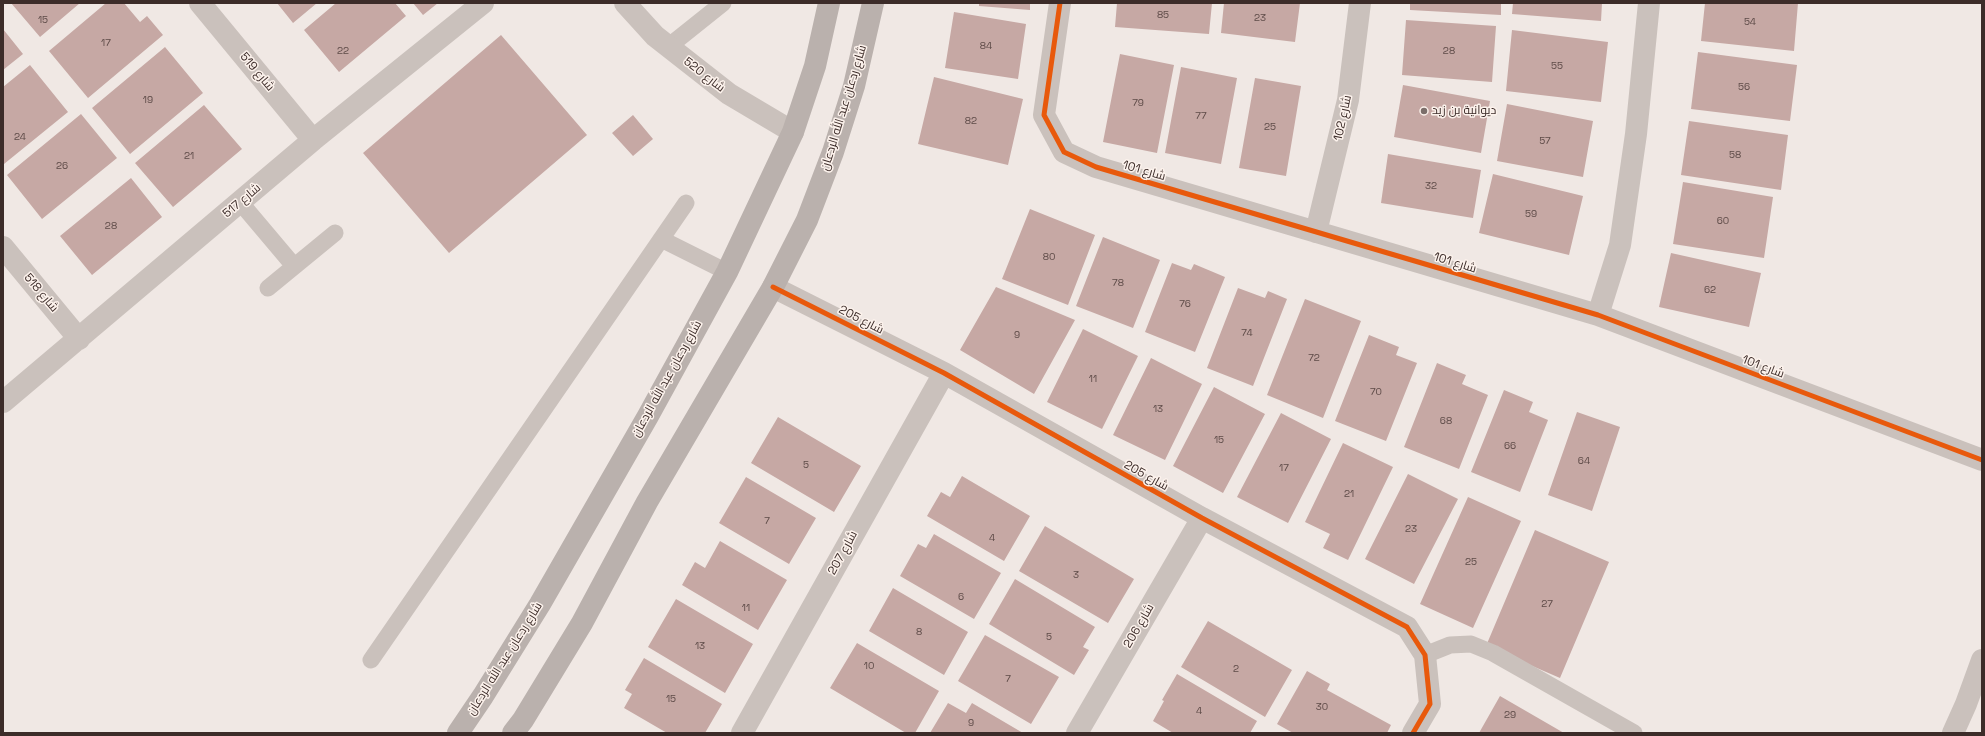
<!DOCTYPE html>
<meta charset="utf-8">
<style>
body{margin:0}
#map{position:relative;width:1985px;height:736px;overflow:hidden;background:#f0e8e4;font-family:"Space Grotesk",sans-serif}
canvas{display:block}
.frame{position:absolute;inset:0;border:4px solid #3c2c29;pointer-events:none}
</style>
<div id="map">
<canvas width="1985" height="736"></canvas>
<div class="frame"></div>
</div>
<script>
const g = document.querySelector('canvas').getContext('2d');
g.lineJoin = 'round';
function paint(path, color) { g.fillStyle = color; g.fill(path, 'evenodd'); }
const shape = rows => new Path2D(rows.map(r => 'M' + r).join(''));
function trace(path, color, width, dash) { g.strokeStyle = color; g.lineWidth = width; g.lineCap = dash ? 'butt' : 'round'; g.setLineDash(dash || []); g.stroke(path); }
function label(font, color, halo, rows, align = 'center') {
  g.font = font + ' "Space Grotesk",Cairo,sans-serif'; g.lineWidth = 3; g.setLineDash([]); g.textBaseline = 'middle'; g.strokeStyle = halo; g.fillStyle = color; for (const [text, x, y, turn = 0] of rows) {
    g.save(); g.translate(x, y); g.rotate((+turn || 0) * Math.PI / 180); g.textAlign = isNaN(turn) ? turn : align; if (halo) g.strokeText(text, 0, 0); g.fillText(text, 0, 0); g.restore();
  }
}
paint(shape([
 [11,3,80,3,40,37],
 [106,3,124,3,140,22,147,16,163,35,88,98,49,51],
 [277,3,317,3,293,23],
 [336,3,395,3,406,16,339,72,304,30],
 [413,3,438,3,423,15],
 [979,3,1030,3,1030,10,979,6],
 [1117,3,1212,3,1209,34,1115,27],
 [1224,3,1300,3,1295,42,1221,33],
 [1410,3,1501,3,1501,15,1410,10],
 [1513,3,1602,3,1601,21,1512,14],
 [1705,3,1798,3,1794,51,1701,41],
 [954,12,1026,24,1018,79,945,68],
 [1406,20,1496,26,1492,82,1402,75],
 [3,29,23,54,3,70],
 [1512,30,1608,42,1601,102,1506,91],
 [501,35,587,135,449,253,363,153],
 [165,47,203,93,130,154,92,108],
 [1698,52,1797,65,1790,121,1691,109],
 [1120,54,1174,65,1157,153,1103,142],
 [30,65,68,112,4,164,3,87],
 [1181,67,1237,78,1221,164,1165,153],
 [934,77,1023,99,1008,165,918,144],
 [1255,78,1301,86,1286,176,1239,168],
 [1403,85,1490,101,1481,153,1394,137],
 [1507,104,1593,121,1583,177,1497,161],
 [204,105,242,149,173,207,135,163],
 [81,114,117,158,42,219,7,175],
 [633,115,653,139,633,156,612,133],
 [1689,121,1788,135,1781,190,1681,175],
 [1388,154,1481,170,1473,218,1381,203],
 [1493,174,1583,196,1569,255,1479,233],
 [131,178,162,217,92,275,60,236],
 [1683,182,1773,197,1764,258,1673,244],
 [1030,209,1095,235,1068,305,1002,279],
 [1103,237,1160,260,1133,328,1076,306],
 [1671,253,1761,273,1749,327,1659,307],
 [1172,263,1191,270,1194,264,1225,277,1195,352,1145,332],
 [996,287,1075,320,1034,394,960,350],
 [1238,288,1265,298,1268,291,1287,299,1253,386,1207,368],
 [1305,299,1361,321,1323,418,1267,395],
 [1083,329,1138,356,1102,429,1047,402],
 [1369,335,1399,347,1396,355,1417,363,1386,441,1335,421],
 [1151,358,1202,384,1165,460,1113,435],
 [1437,363,1466,375,1462,384,1488,395,1459,469,1404,447],
 [1214,387,1265,414,1223,493,1173,466],
 [1504,390,1533,402,1529,412,1548,420,1520,492,1471,472],
 [1577,412,1620,427,1592,511,1548,495],
 [1281,413,1331,439,1288,523,1237,497],
 [778,417,861,466,834,512,751,463],
 [1343,443,1393,467,1348,560,1323,548,1330,534,1305,522],
 [1408,474,1458,499,1414,584,1365,559],
 [962,476,1030,516,1004,561,927,516,941,492,950,497],
 [746,477,816,518,789,564,719,523],
 [1468,497,1521,521,1473,628,1420,604],
 [1045,526,1134,579,1108,623,1019,571],
 [1535,530,1609,562,1560,678,1486,646],
 [934,534,1001,573,974,619,900,576,918,544,926,548],
 [720,541,787,580,758,630,682,585,695,562,705,568],
 [1015,579,1095,627,1083,647,1089,650,1074,675,989,624],
 [893,588,968,632,944,675,869,631],
 [676,599,753,644,725,693,648,647],
 [1208,621,1292,670,1265,717,1181,667],
 [985,635,1059,677,1031,724,958,681],
 [857,643,939,691,915,733,906,733,830,688],
 [644,658,722,704,705,733,667,733,624,708,632,694,625,690],
 [1307,671,1330,684,1327,690,1391,725,1387,733,1293,733,1277,724],
 [1177,674,1257,721,1250,733,1173,733,1153,721,1164,701,1162,700],
 [1500,696,1564,733,1479,733],
 [948,703,966,713,972,703,1023,733,930,733]
]), '#c6a8a4');
trace(shape([
 [668,47,723,3],
 [240,202,294,266],
 [661,239,727,272],
 [268,288,335,233],
 [1425,655,1450,645,1471,644,1493,653,1634,733],
 [371,660,686,203]
]), '#cac1bc', 17);
trace(shape([
 [200,3,313,140],
 [625,3,655,36,729,94,793,132],
 [1060,3,1044,115,1064,152,1096,167,1598,315,1982,460],
 [1316,232,1348,100,1360,3],
 [3,247,79,339],
 [773,287,944,373,1202,518,1407,627,1425,655,1430,704,1413,733],
 [1598,315,1620,245,1636,134,1649,3],
 [3,402,313,140,483,3],
 [742,733,944,373],
 [1077,733,1202,518],
 [1953,733,1966,704,1982,660]
]), '#cac1bc', 22);
trace(shape([
 [458,733,483,696,540,604,648,416,727,272,793,132,815,66,829,3],
 [513,733,523,720,582,623,647,502,773,287,807,220,833,152,854,86,873,3]
]), '#bab1ad', 22);
trace(shape([
 [1060,3,1044,115,1064,152,1096,167,1598,315,1982,460],
 [773,287,944,373,1202,518,1407,627,1425,655,1430,704,1413,733]
]), '#e8590c', 5);
for (const [x, y, r, color] of [
 [1424,111,4,"#7b6e6a"]
]) { const dot = new Path2D(); dot.arc(x, y, r, 0, 2 * Math.PI); g.fillStyle = color; g.fill(dot); trace(dot, '#fcf2ec', 1.5); }
label('10px', '#5e4b48', null, [
 ["85",1163,15],
 ["23",1260,18],
 ["15",43,20],
 ["54",1750,22],
 ["17",106,43],
 ["84",986,46],
 ["22",343,51],
 ["28",1449,51],
 ["55",1557,66],
 ["56",1744,87],
 ["19",148,100],
 ["79",1138,103],
 ["77",1201,116],
 ["82",971,121],
 ["25",1270,127],
 ["24",20,137],
 ["57",1545,141],
 ["58",1735,155],
 ["21",189,156],
 ["26",62,166],
 ["32",1431,186],
 ["59",1531,214],
 ["60",1723,221],
 ["28",111,226],
 ["80",1049,257],
 ["78",1118,283],
 ["62",1710,290],
 ["76",1185,304],
 ["74",1247,333],
 ["9",1017,335],
 ["72",1314,358],
 ["11",1093,379],
 ["70",1376,392],
 ["13",1158,409],
 ["68",1446,421],
 ["15",1219,440],
 ["66",1510,446],
 ["64",1584,461],
 ["5",806,465],
 ["17",1284,468],
 ["21",1349,494],
 ["7",767,521],
 ["23",1411,529],
 ["4",992,538],
 ["25",1471,562],
 ["3",1076,575],
 ["6",961,597],
 ["27",1547,604],
 ["11",746,608],
 ["8",919,632],
 ["5",1049,637],
 ["13",700,646],
 ["10",869,666],
 ["2",1236,669],
 ["7",1008,679],
 ["15",671,699],
 ["30",1322,707],
 ["4",1199,711],
 ["29",1510,715],
 ["9",971,723]
]);
label('12px', '#3c2c29', '#fcf2ec', [
 ["شارع 519",257,72,50],
 ["شارع 520",704,75,38],
 ["شارع ردعان عبد الله الردعان",844,108,-73],
 ["شارع 102",1343,118,-78],
 ["شارع 101",1144,171,16],
 ["شارع 517",242,201,-40],
 ["شارع 101",1455,263,17],
 ["شارع 518",41,293,50],
 ["شارع 205",861,320,27],
 ["شارع 101",1763,367,21],
 ["شارع ردعان عبد الله الردعان",667,379,-61],
 ["شارع 205",1146,476,29],
 ["شارع 207",843,553,-61],
 ["شارع 206",1139,626,-60],
 ["شارع ردعان عبد الله الردعان",505,659,-58]
]);
label('12px', '#3c2c29', '#fcf2ec', [
 ["ديوانية بن زيد",1432,111]
], 'left');
</script>
